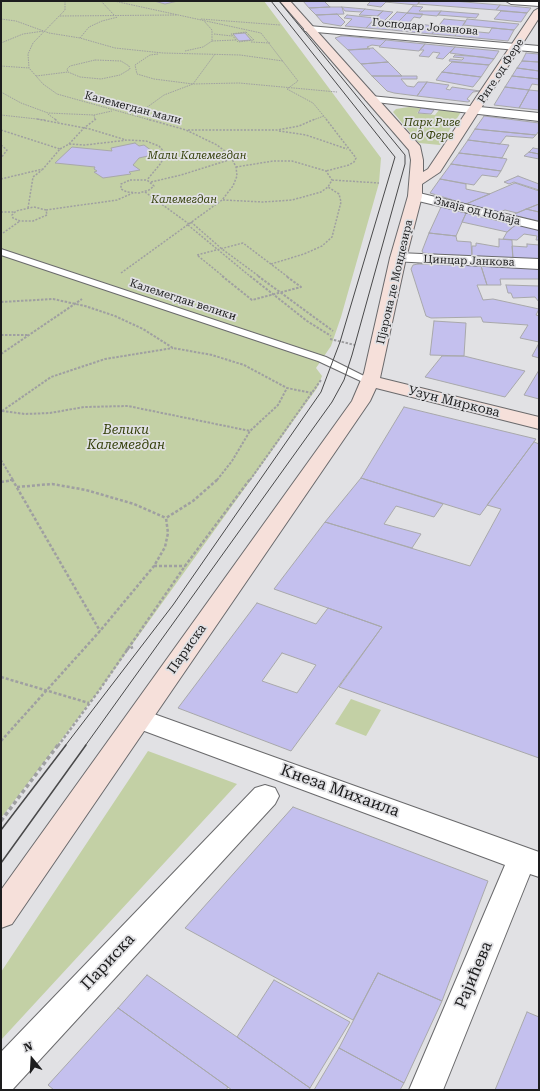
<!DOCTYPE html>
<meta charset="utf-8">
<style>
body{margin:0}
#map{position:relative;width:540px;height:1091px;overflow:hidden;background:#e1e1e4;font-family:"Roboto Serif",serif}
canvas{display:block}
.frame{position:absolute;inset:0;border:2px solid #1d1d1e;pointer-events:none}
.north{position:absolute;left:12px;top:1039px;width:40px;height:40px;-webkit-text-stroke:3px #e1e1e4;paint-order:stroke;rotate:342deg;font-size:11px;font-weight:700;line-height:16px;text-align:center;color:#1d1d1e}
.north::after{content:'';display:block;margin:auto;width:14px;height:18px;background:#1d1d1e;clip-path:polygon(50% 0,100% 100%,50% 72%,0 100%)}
</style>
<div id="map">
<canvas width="540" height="1091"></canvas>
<div class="frame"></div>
<div class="north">N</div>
</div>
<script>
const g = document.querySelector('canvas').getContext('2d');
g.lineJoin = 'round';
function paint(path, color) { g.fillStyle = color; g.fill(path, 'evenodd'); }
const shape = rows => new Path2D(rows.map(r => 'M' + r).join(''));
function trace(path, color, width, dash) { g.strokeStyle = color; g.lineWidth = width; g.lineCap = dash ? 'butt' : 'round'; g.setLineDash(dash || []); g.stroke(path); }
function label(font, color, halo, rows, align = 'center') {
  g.font = font + ' "Roboto Serif",serif'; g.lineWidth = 3.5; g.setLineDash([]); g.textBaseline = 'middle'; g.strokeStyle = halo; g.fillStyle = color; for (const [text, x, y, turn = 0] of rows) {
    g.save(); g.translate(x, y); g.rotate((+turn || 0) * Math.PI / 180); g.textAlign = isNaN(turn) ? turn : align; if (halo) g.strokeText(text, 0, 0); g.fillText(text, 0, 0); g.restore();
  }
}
paint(shape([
 [1,1,264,1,381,158,379,183,341,317,331,346,316,368,322,376,317,388,98,692,1,818],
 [409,107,421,108,417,113,435,115,439,110,461,112,440,145,419,143,393,112,396,109],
 [351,699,381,710,366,736,335,724],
 [148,751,237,784,1,1040,1,972]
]), '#c3d0a5');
const building = shape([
 [154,1,178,1,165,4,154,1],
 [303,1,324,1,330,7,309,8,303,1],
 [371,1,387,1,381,7,367,5,371,1],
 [387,1,420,1,417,5,385,2,387,1],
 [420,1,453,1,500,5,496,10,418,4,420,1],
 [500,5,531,8,527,13,496,10,500,5],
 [413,6,423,7,419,11,441,11,437,16,407,13,413,6],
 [330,7,342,7,344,14,316,15,309,8,330,7],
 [342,7,365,9,362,12,345,11,342,7],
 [365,9,383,11,377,16,359,15,365,9],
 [383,11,393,12,384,21,374,20,383,11],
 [441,11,479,14,476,18,438,15,441,11],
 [501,11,527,13,521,22,494,19,501,11],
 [397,12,407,13,398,22,388,21,397,12],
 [407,13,423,14,420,18,414,17,409,23,398,22,407,13],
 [337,14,345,22,341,26,323,23,316,15,337,14],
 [347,15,375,18,366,28,345,26,352,19,344,18,347,15],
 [444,19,466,21,455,36,432,34,444,19],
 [467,19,519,24,514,30,463,25,467,19],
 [374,20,384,21,381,24,397,25,392,30,366,28,374,20],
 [399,23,416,24,410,32,392,30,399,23],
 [416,24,438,26,432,34,410,32,416,24],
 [492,28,514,30,508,41,455,36,459,30,489,33,492,28],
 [245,33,251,40,239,41,233,34,245,33],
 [341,36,345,36,386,40,380,46,372,45,367,47,370,49,348,50,335,38,341,36],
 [386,40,425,44,419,51,379,47,386,40],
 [425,44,455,47,443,59,436,58,440,53,433,52,429,57,419,56,424,50,420,50,425,44],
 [455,47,499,51,494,59,450,53,455,47],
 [373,48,388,62,361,64,348,50,373,48],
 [526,53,539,54,539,62,522,61,526,53],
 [455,55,483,57,494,59,489,65,449,61,450,59,462,60,464,58,453,57,455,55],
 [522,61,539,62,539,71,517,68,522,61],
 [388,62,402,76,372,76,361,64,388,62],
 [452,62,489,65,481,77,442,72,452,62],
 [517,68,539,71,539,79,512,76,517,68],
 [442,72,481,77,473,87,436,80,442,72],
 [372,76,417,76,417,79,401,79,407,86,414,87,418,82,427,82,417,96,394,93,387,91,372,76],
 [512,76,539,79,539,85,532,84,529,90,505,87,512,76],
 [427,82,449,85,446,89,450,90,452,87,480,91,473,92,467,99,470,101,468,102,417,96,427,82],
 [505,87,529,90,519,108,494,105,505,87],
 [529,90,539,91,539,110,519,108,529,90],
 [421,108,434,110,431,114,418,113,421,108],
 [484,116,539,123,539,131,536,135,475,129,484,116],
 [475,129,536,135,533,138,506,136,500,144,468,140,475,129],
 [468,140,500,144,509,145,502,158,459,153,468,140],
 [135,143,139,146,144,145,152,151,148,152,152,155,139,158,133,165,140,170,129,172,131,174,103,178,94,172,97,171,94,169,95,167,55,163,72,147,112,151,111,148,135,143],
 [533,148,539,149,539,154,529,152,533,148],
 [529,152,539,154,539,159,524,156,529,152],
 [459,153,502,158,507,159,501,171,451,164,459,153],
 [451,164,501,171,497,177,482,175,474,185,440,179,451,164],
 [518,176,539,184,539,190,514,182,509,184,504,182,518,176],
 [440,179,466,184,466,189,490,194,466,204,430,193,440,179],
 [515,183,539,191,539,204,517,213,505,210,497,213,466,204,515,183],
 [539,204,539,212,526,209,539,204],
 [441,207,467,211,456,236,429,233,441,207],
 [526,209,539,212,539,221,512,215,526,209],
 [467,211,518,223,507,232,462,222,467,211],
 [518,223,539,228,539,240,536,240,537,236,524,234,517,240,503,239,507,232,518,223],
 [429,233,456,236,457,241,471,242,472,258,423,253,422,251,429,233],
 [499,239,512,240,513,260,472,258,472,246,476,246,476,243,499,247,499,239],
 [527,244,539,245,539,261,513,260,512,246,527,247,527,244],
 [418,264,481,266,487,285,477,285,483,300,493,299,539,309,536,315,539,316,539,342,520,338,528,325,483,322,481,317,431,318,426,316,411,269,413,265,418,264],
 [481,266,539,268,539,279,500,279,501,285,487,285,481,266],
 [506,285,539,286,539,302,535,297,513,298,511,293,508,293,506,285],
 [434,321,466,323,464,356,430,355,434,321],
 [538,345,539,358,532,356,538,345],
 [442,356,464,356,525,371,505,397,425,377,442,356],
 [539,370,539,399,524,395,539,370],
 [404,407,478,425,536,439,480,515,361,478,404,407],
 [534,442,539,444,539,758,339,687,382,627,274,589,325,522,470,566,501,509,487,505,534,442],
 [361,478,443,504,434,517,396,506,384,524,421,534,412,548,325,522,361,478],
 [257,603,316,624,328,608,382,627,291,751,178,708,257,603],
 [282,653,316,665,297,693,262,681,282,653],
 [293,807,488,881,442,1001,378,973,353,1020,185,928,293,807],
 [378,973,442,1001,404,1083,339,1048,378,973],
 [147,975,237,1037,310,1088,309,1090,232,1090,118,1008,147,975],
 [274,980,350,1022,310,1088,237,1037,274,980],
 [118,1008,228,1087,226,1090,54,1090,48,1085,118,1008],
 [527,1012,539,1017,539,1090,495,1090,527,1012],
 [339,1048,404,1083,400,1090,314,1090,339,1048]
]);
paint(building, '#c4c0ee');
trace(building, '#a8a8aa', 1);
const lane = shape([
 [1,249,326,357,374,381,373,383,365,383,318,361,1,255,1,249]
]);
const street = shape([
 [506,1,539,1,539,6,511,4,506,1],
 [309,26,539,46,539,52,305,31,304,29,309,26],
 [371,96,539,113,539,121,367,101,365,99,371,96],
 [415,192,539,222,539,230,410,199,408,196,410,193,415,192],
 [398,253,539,259,539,269,393,261,390,258,393,255,398,253],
 [140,709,539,852,539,877,530,874,443,1090,409,1090,505,865,131,726,127,719,131,712,140,709],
 [265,785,275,788,279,796,275,804,13,1089,1,1090,1,1052,255,788,265,785]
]);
const secondary = shape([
 [280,1,290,1,420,146,423,160,423,172,428,169,534,11,539,8,539,18,440,172,422,184,422,196,406,258,380,378,539,417,539,429,376,388,370,401,12,924,1,928,1,890,352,401,364,373,390,258,408,196,411,160,409,150,280,1]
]);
trace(lane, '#6a6a6c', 2);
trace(street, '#6a6a6c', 2);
trace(secondary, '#6a6a6c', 2);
trace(shape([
 [65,1,65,10,33,43,28,54,29,68,43,84,57,94,150,120],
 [101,1,114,15],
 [114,1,261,33,298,81,287,89],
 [60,16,177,15],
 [1,19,16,21,49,33,80,38,115,48,163,53,240,55,283,61],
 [201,19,280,25],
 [246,32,254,40,238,42,231,34,246,32],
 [214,34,232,36],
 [80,38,89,27,102,21,118,17],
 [212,41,236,40],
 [251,42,270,43],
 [1,43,23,34,44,31],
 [185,51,203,47,212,41,212,30,204,21],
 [158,54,150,55,135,65,137,74,154,79,193,84,215,54],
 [95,60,121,61,129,66,130,69,120,75,101,79,80,77,68,72,67,69,70,66,95,60],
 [1,66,29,68],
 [36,76,68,72],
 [287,89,313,103,327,120],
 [1,92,21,103,48,113,94,115,112,111],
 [48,114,56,120],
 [1,115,46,120],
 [94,115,95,120],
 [135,116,164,95,193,84,239,83,337,92],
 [313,120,324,116]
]), '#9f9fa1', 1, [1.5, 1]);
trace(shape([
 [37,119,90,129,126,140],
 [55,119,58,122],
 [326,119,356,158,354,162,349,165,326,171],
 [1,130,60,149,43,169,1,179],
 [188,130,277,130,299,126,315,119],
 [279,131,306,135,347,149],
 [69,144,84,128,96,119],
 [1,145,7,150,1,158],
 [60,149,69,144,85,145,128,140,146,141,159,146,165,153,161,163,147,180],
 [236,167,273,161,292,161,326,171,332,180],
 [130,180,147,180,154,186,149,190,139,193,127,192,121,189,121,184,130,180],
 [332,180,379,183],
 [151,182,181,175,232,159],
 [145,192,189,224],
 [223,200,263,202,292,200,321,192,328,187,332,180],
 [34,207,46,210,47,215,33,221,20,221,13,218,12,215,16,211,34,207],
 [28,208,33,177,42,170],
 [46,210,117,200,133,193],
 [1,212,14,212],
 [191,222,222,249,260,277],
 [188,225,251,277],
 [3,233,20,221],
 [271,264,304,254,322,246,332,237,341,202,339,194,328,187],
 [121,273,222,200,233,186,237,176,236,167,230,155,217,145,186,130,147,119],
 [224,277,197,255,243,243,288,277]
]), '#9f9fa1', 1.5, [2, 1.5]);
trace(shape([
 [222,276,252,300,301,287,286,276],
 [250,276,307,321,331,336],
 [258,276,333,331],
 [1,302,53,299,85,306,115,316,143,329,173,348,212,355,244,365,287,388,312,393],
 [1,335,28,335],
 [330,339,355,345],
 [1,354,82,299],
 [2,411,25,414,50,413,84,407,128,406,250,431],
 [2,411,51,377,105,359,173,348],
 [1,460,13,480],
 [10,480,13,480],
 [217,480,232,461,250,431,278,405,287,388],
 [250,480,321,380]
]), '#9f9fa1', 2, [2.5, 1.5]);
trace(shape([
 [12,479,100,631],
 [1,482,13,480],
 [17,487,52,484,86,490,134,504,166,518],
 [154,566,185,566],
 [126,650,133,647],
 [1,677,89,703],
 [1,741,100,631,154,566,165,547,168,533,166,518,193,501,218,479],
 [58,746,98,692,185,566,250,479]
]), '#9f9fa1', 2.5, [3, 2]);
trace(shape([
 [1,821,58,745]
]), '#9f9fa1', 3.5, [4, 3]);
paint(lane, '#fff');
paint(street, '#fff');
paint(secondary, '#f6e0da');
trace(shape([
 [65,746,173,605,321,392,340,342,395,157,271,1],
 [85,746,332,402,344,380,352,355,405,164,405,155,279,1]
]), '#49494a', 1);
trace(shape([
 [1,830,66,745],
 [1,863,86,745]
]), '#49494a', 1.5);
label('11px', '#1d1d1e', '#e1e1e4', [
 ["Господар Јованова",425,27,5],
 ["Риге од Фере",501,71,-57],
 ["Калемегдан мали",133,108,15],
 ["Змаја од Ноћаја",477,211,14],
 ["Цинцар Јанкова",469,261,2],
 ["Пјарона де Мондезира",395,282,-77],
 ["Калемегдан велики",183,300,18]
]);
label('italic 11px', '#36410c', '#e1e1e4', [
 ["Парк Риге",432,123],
 ["од Фере",432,136],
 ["Мали Калемегдан",197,156],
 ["Калемегдан",184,200]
]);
label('13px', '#1d1d1e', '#e1e1e4', [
 ["Узун Миркова",454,402,14],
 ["Париска",187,649,-55]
]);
label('italic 13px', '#36410c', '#e1e1e4', [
 ["Велики",126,430],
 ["Калемегдан",126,445]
]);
label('16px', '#1d1d1e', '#e1e1e4', [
 ["Кнеза Михаила",340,791,20],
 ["Париска",108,962,-47],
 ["Рајићева",474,975,-67]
]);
</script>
